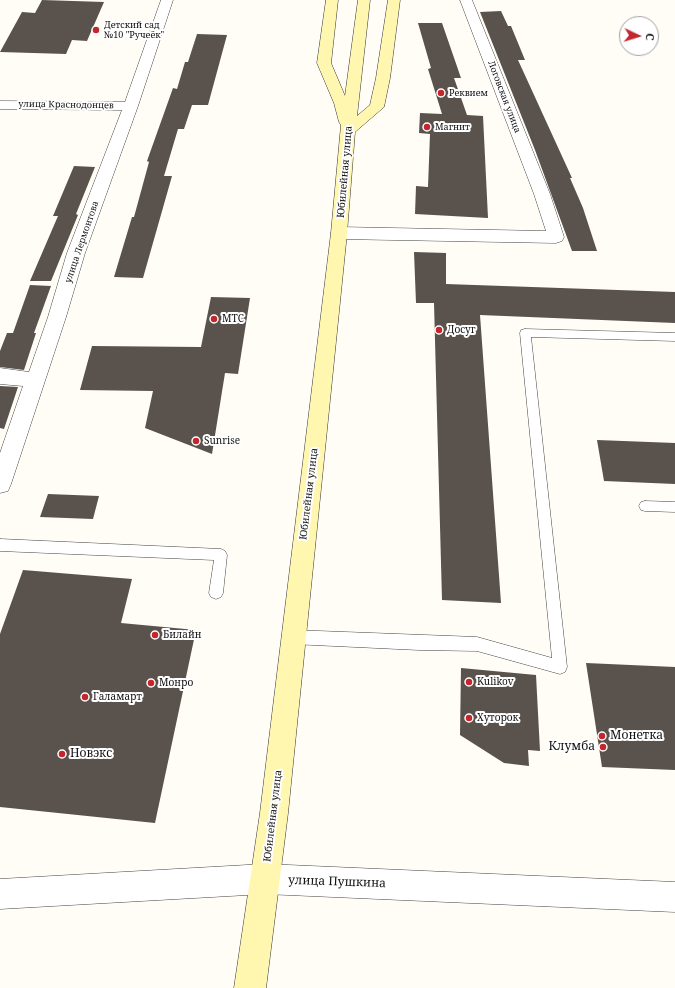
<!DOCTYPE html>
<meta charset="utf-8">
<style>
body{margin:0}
#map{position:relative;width:675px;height:988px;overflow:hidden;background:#fffdf5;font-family:"Noto Serif",serif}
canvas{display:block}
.north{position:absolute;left:619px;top:16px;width:40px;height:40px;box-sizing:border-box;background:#fff;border:1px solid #a0a0a0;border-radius:50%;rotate:94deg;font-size:11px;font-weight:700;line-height:16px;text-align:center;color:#111}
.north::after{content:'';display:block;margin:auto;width:14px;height:18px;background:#c4262e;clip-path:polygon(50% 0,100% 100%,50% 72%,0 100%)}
</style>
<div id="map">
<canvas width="675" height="988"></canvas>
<div class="north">С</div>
</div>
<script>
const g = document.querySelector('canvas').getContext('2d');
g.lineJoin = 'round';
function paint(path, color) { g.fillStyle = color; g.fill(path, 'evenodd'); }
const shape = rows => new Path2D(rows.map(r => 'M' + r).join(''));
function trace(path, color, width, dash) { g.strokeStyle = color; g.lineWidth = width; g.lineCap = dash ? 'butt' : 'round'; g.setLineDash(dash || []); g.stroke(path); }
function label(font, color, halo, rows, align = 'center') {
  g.font = font + ' "Noto Serif",serif'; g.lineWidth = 4; g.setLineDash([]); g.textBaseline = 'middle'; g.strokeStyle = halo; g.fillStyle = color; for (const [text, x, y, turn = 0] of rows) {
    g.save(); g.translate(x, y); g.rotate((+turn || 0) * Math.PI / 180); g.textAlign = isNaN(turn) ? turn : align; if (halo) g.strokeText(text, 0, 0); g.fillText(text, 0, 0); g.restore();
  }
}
paint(shape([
 [42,0,104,2,87,41,72,40,66,54,0,52,22,12,35,13],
 [501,11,508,26,511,26,525,60,518,60,572,178,570,178,583,208,597,251,572,251,535,150,480,12],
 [418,23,442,23,461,78,454,78,467,115,483,116,488,218,415,214,416,186,428,187,430,134,419,133,420,113,442,114,428,69,431,68],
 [197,34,227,35,208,105,192,105,184,129,178,129,164,176,172,176,143,278,114,277,132,217,134,217,149,162,147,161,173,88,177,89,185,62,188,62],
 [74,166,95,167,76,214,78,215,51,281,30,281,58,216,53,216],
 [414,252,446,253,446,284,675,292,675,323,480,315,501,603,442,600,434,303,416,303],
 [30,285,51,286,34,333,36,333,24,370,0,367,0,351,7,333,13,333],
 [211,297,250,298,238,374,225,373,212,454,145,428,153,391,80,390,92,346,201,347],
 [0,386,18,387,4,429,0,428],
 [597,440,675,443,675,484,604,481],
 [48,494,99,496,93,519,40,517],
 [23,570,132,579,121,623,196,630,155,823,0,807,0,634],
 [586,663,675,667,675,770,602,767],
 [461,668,536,675,540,751,528,750,529,766,504,763,460,735]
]), '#5a524d');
const service = shape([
 [525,329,675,333,675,341,531,337,567,667,565,672,560,674,477,651,419,650,292,644,287,642,285,637,287,632,292,630,477,637,552,658,520,333,521,330,525,329],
 [645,501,675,502,675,512,645,511,641,510,639,506,641,502,645,501],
 [0,539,221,549,225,551,227,555,223,593,221,597,216,599,211,597,209,593,214,560,0,551,0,539]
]);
const minor = shape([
 [161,0,173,0,138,106,85,253,66,317,11,484,8,491,0,493,0,453,23,386,0,384,0,368,29,372,48,317,67,253,122,110,0,109,0,101,125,102,161,0],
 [460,0,472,0,550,194,564,237,562,241,556,243,339,239,333,237,331,233,333,229,339,227,546,231,534,194,460,0],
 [265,864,275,869,280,879,275,889,265,894,0,909,0,879,265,864]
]);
const tertiary = shape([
 [265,864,675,882,675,912,265,894,255,889,250,879,255,869,265,864]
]);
const secondary = shape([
 [326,0,338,0,331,63,345,96,358,0,370,0,357,116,370,105,376,78,388,0,400,0,390,78,384,107,355,132,347,233,288,813,266,988,234,988,260,813,331,233,341,125,339,122,334,103,317,63,326,0]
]);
trace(service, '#444', 1);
trace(minor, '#444', 1);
trace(tertiary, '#444', 1);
trace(secondary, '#333', 1);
paint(service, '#fff');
paint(minor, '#fff');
paint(tertiary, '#fff');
paint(secondary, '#fff6b0');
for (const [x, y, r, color] of [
 [96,30,4,"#c4262e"],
 [441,93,4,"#c4262e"],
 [427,127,4,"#c4262e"],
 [214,319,4,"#c4262e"],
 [439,330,4,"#c4262e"],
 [196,441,4,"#c4262e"],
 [155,635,4,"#c4262e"],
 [469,682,4,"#c4262e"],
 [151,683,4,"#c4262e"],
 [85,697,4,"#c4262e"],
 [469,718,4,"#c4262e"],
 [602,736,4,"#c4262e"],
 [603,747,4,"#c4262e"],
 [62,754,4,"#c4262e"]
]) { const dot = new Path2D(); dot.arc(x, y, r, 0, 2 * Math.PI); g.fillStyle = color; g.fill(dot); trace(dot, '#fff', 1.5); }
label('9px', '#111', '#fff', [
 ["Детский сад",104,25],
 ["№10 \"Ручеёк\"",104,35],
 ["Реквием",449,93],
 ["Магнит",435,127]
], 'left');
label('9px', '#111', '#fff', [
 ["Логовская улица",504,97,69],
 ["улица Краснодонцев",66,105,1],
 ["улица Лермонтова",82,242,-71]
]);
label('10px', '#111', '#fff', [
 ["Юбилейная улица",345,172,-85],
 ["Юбилейная улица",309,494,-83],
 ["Юбилейная улица",273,816,-83]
]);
label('10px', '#111', '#fff', [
 ["МТС",222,319],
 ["Досуг",447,330],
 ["Sunrise",204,441],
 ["Билайн",163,635],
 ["Kulikov",477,682],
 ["Монро",159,683],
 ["Галамарт",93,697],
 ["Хуторок",477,718]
], 'left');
label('12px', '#111', '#fff', [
 ["Монетка",610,736],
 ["Клумба",595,747,"right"],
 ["Новэкс",70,754]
], 'left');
label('12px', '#111', '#fff', [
 ["улица Пушкина",337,882,2]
]);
</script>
